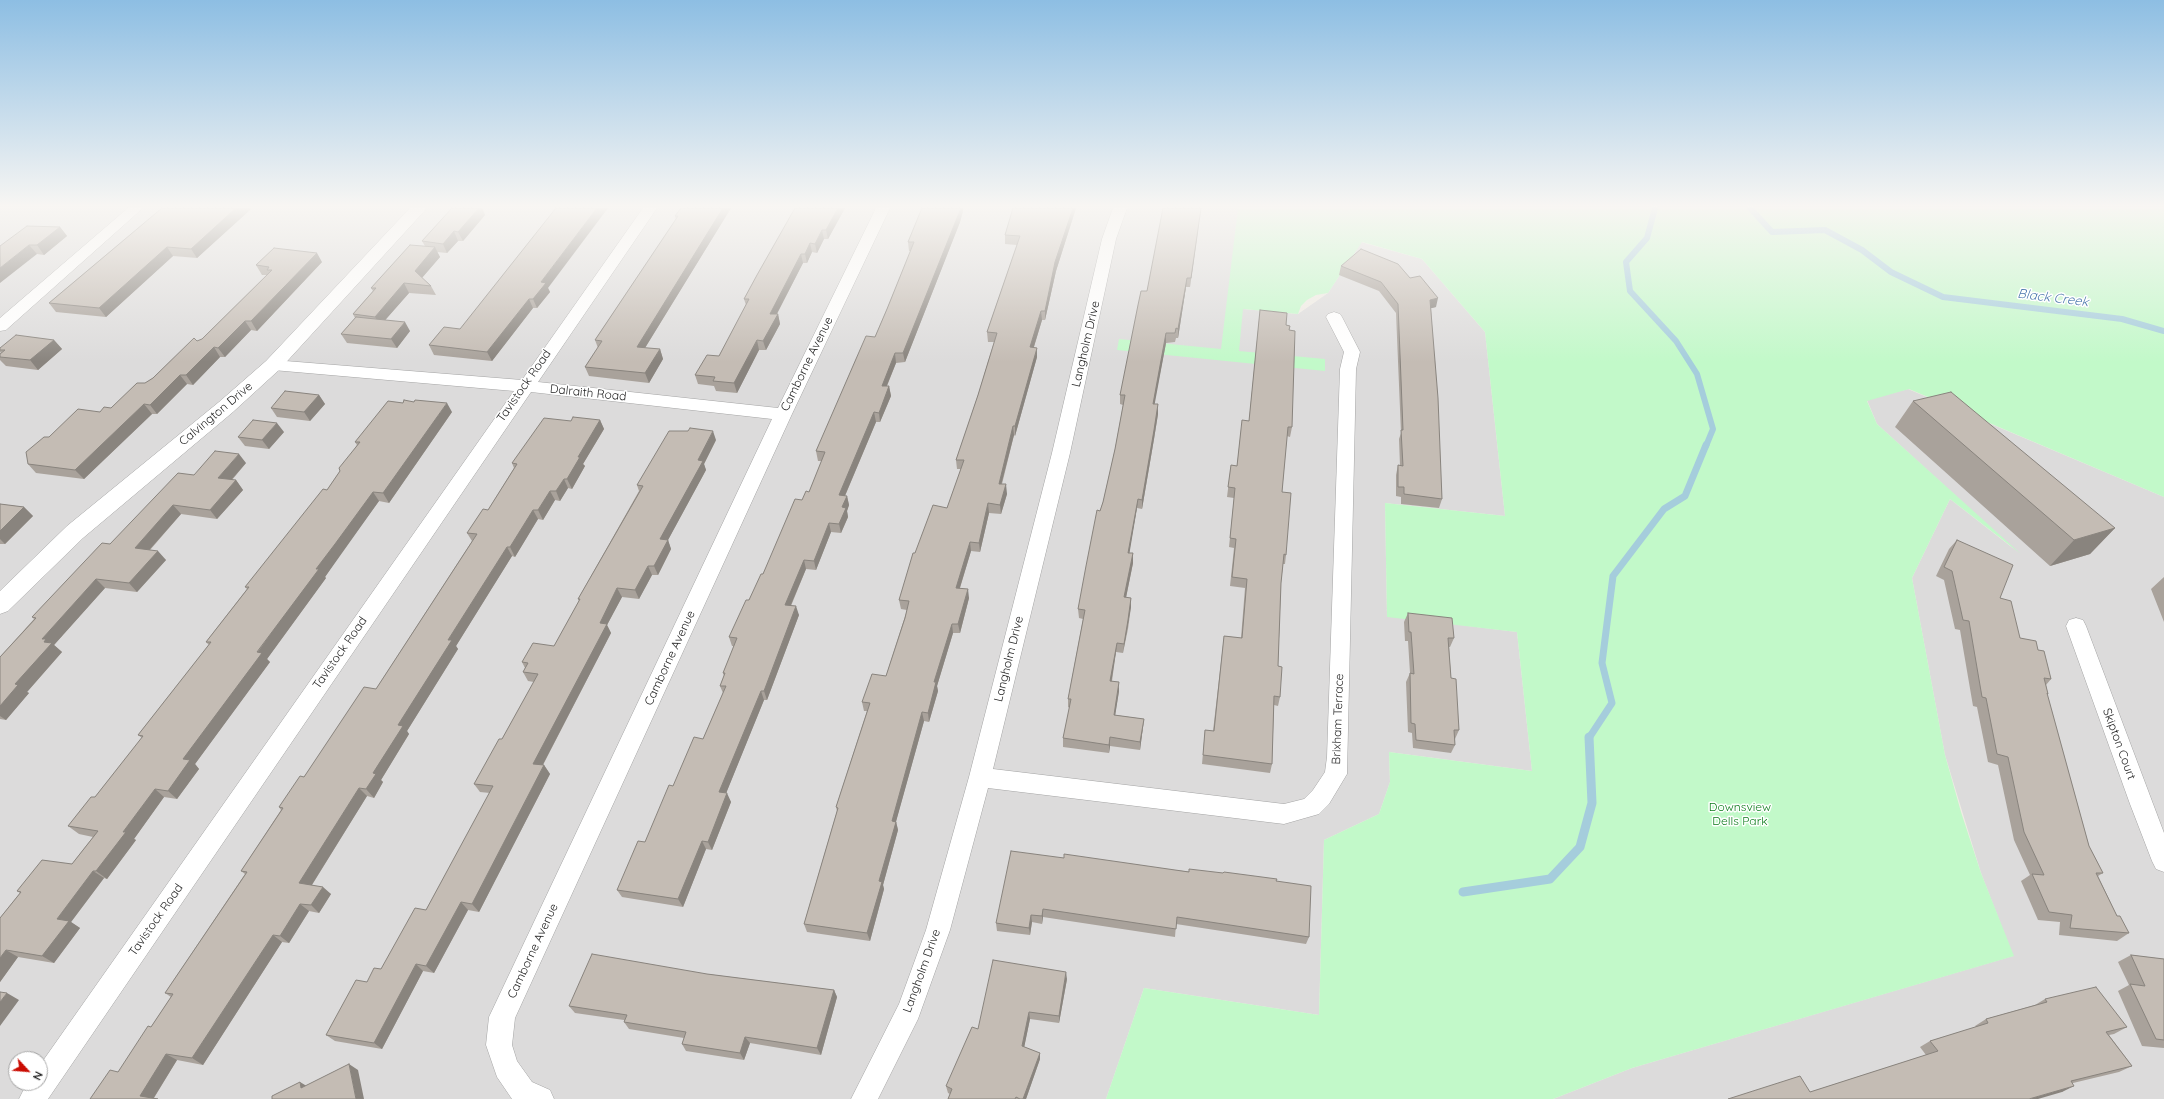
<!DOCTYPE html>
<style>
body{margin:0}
#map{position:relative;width:2164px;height:1099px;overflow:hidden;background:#efece4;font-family:Quicksand,sans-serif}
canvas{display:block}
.north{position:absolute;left:8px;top:1051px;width:40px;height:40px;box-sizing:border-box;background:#fff;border:1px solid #a5a5a5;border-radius:50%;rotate:116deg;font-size:11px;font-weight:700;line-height:16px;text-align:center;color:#1e1e1e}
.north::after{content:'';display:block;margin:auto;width:14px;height:18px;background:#ca0c02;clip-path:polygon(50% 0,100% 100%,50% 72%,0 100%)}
</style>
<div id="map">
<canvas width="2164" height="1099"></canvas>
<div class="north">N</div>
</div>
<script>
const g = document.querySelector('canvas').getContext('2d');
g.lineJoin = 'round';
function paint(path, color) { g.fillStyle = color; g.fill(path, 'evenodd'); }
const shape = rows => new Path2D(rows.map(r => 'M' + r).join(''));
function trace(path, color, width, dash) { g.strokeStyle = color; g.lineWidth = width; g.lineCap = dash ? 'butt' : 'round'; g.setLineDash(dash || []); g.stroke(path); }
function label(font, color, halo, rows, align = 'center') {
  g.font = font + ' Quicksand,sans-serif'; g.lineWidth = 3; g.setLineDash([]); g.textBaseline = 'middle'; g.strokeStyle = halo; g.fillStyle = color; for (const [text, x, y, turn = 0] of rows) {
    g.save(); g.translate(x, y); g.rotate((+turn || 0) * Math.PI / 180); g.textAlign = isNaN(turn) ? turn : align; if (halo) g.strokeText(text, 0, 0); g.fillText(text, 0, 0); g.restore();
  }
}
paint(shape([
 [0,208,1238,208,1243,309,1298,314,1328,293,1361,242,1422,259,1485,332,1505,516,1385,503,1387,616,1517,632,1532,771,1389,752,1390,782,1379,814,1324,840,1319,1015,1144,988,1106,1099,0,1099],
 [16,1059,40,1059,40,1083,16,1083],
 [1908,389,2164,497,2164,1099,1553,1099,1632,1068,2013,956,1981,873,1945,755,1912,578,1950,499,2014,549,1877,424,1867,400]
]), '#dcdbdb');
paint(shape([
 [1238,208,2164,208,2164,497,1909,389,1867,401,1877,424,2021,554,1950,499,1912,578,1945,755,1961,812,1981,873,2014,956,1632,1068,1553,1099,1106,1099,1144,988,1319,1015,1324,840,1379,814,1390,782,1389,752,1532,771,1517,632,1387,617,1385,503,1505,516,1485,332,1422,259,1362,242,1328,293,1316,295,1307,300,1301,306,1298,314,1243,309,1239,351,1325,359,1325,371,1117,350,1119,339,1221,349]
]), '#c2f9c9');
trace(shape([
 [1655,208,1647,238,1626,262,1630,291,1676,341,1697,374,1713,429,1706,446],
 [1750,208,1772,232,1825,230,1862,250,1891,272,1943,297,2122,319,2164,331]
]), '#a5cddc', 6);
trace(shape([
 [1589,738,1612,703,1602,663,1613,576,1664,509,1685,496,1706,445]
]), '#a5cddc', 7);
trace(shape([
 [1463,892,1550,879,1580,847,1592,803,1589,737]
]), '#a5cddc', 9);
const minor = shape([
 [128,208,143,208,6,330,0,331,0,318,128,208],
 [643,208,657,208,538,382,778,408,876,208,890,208,792,414,515,1018,512,1045,517,1061,532,1082,550,1090,554,1099,512,1099,497,1077,486,1045,489,1017,772,419,531,392,48,1099,19,1099,27,1083,40,1083,40,1065,514,391,273,370,267,369,265,365,267,361,273,360,522,380,643,208],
 [1113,208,1127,208,1116,239,1070,453,993,769,1284,804,1304,799,1313,790,1325,772,1327,757,1340,369,1344,352,1326,317,1328,314,1334,312,1340,314,1342,317,1360,352,1356,369,1347,774,1329,804,1319,814,1284,824,988,788,950,930,918,1019,878,1099,851,1099,899,1004,926,930,969,777,1052,453,1102,239,1113,208],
 [2076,618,2083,620,2086,626,2164,833,2164,872,2156,869,2152,861,2130,804,2066,626,2069,620,2076,618]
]);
const tertiary = shape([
 [410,208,427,208,280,369,233,412,83,538,8,611,0,614,0,591,67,526,219,402,266,361,410,208]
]);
trace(minor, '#a5a5a5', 1);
trace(tertiary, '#a5a5a5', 1);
paint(minor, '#fff');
paint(tertiary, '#fff');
paint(shape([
 [162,208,250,208,251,209,197,258,173,256,106,317,56,312,49,303],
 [452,208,482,208,485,215,463,241,458,241,447,253,437,252,440,257,422,278,431,286,436,295,409,293,385,320,410,331,397,348,347,343,341,334,355,318,353,314,373,291,371,288,425,246,422,241],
 [681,208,731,208,645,348,660,349,663,359,649,383,589,376,585,367,598,348,595,340,676,220,675,216],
 [795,208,845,208,828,239,824,239,817,253,812,252,807,263,803,263,777,314,778,314,780,324,766,350,759,350,737,393,716,391,714,386,698,384,695,375,719,356,746,305,744,299],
 [1013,208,1076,208,1056,271,1045,320,1042,320,1034,347,1037,348,1037,357,1015,436,1014,435,1002,484,1007,494,1001,514,989,513,980,552,971,551,960,588,969,598,960,633,953,633,937,686,938,691,929,722,924,721,896,821,898,830,883,885,884,889,870,941,807,932,804,924,837,811,836,807,867,711,864,711,862,702,886,676,907,610,901,609,899,600,915,553,947,508,961,469,957,469,956,460,978,395,994,342,988,342,987,332,1017,245,1005,244,1005,235],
 [1201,208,1190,287,1186,287,1178,338,1176,338,1175,342,1166,343,1154,404,1158,414,1154,439,1142,509,1137,508,1129,553,1133,553,1133,563,1126,598,1131,598,1131,607,1128,629,1123,653,1116,652,1112,681,1119,691,1115,715,1144,719,1143,727,1140,750,1110,746,1109,753,1063,747,1063,738,1070,708,1068,707,1068,699,1083,619,1079,618,1078,609,1100,511,1103,502,1115,449,1123,405,1120,404,1120,395,1147,291],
 [963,211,960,222,905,362,896,363,887,386,889,386,891,396,880,422,876,422,845,496,847,496,849,505,847,511,848,517,841,533,831,532,816,570,806,569,791,606,799,615,767,700,764,700,726,793,731,802,712,850,706,849,683,907,622,897,617,890,645,842,673,786,703,739,723,693,720,686,724,676,723,673,734,646,732,646,729,637,802,500,809,492,822,461,818,461,816,451,875,337,887,309,911,251,909,251,908,242],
 [60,227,67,236,44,255,37,254,0,246],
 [1361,249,1436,307,1431,308,1442,499,1439,508,1401,504,1401,497,1396,496,1396,475,1398,465,1400,466,1399,439,1401,433,1396,313,1379,291,1339,275,1341,266],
 [322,262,257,331,251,330,225,357,220,357,193,385,187,384,157,414,152,414,84,479,36,473,28,464,49,437,100,412,111,408,153,378,197,341,202,339,267,275,262,275,256,265],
 [548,288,550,292,537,308,533,308,492,361,434,355,429,345,460,329],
 [1260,310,1286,325,1289,330,1292,427,1290,437,1287,436,1282,492,1286,555,1285,564,1283,564,1281,583,1278,666,1280,697,1278,706,1274,705,1272,764,1270,773,1202,764,1205,730,1213,731,1224,636,1241,638,1245,588,1230,586,1234,548,1229,547,1234,498,1227,497,1231,465,1237,466,1241,430,1249,421],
 [54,340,62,349,38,370,6,366,0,360,0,354,1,353,0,352,0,348],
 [319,395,325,404,310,421,277,417,271,408],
 [1913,401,2115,528,2090,554,2050,566,1895,427],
 [452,412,389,503,379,501,341,553,325,577,326,578,267,659,270,662,195,764,199,769,177,799,164,797,134,839,136,840,107,879,104,878,71,922,80,928,54,963,18,957,0,982,0,918,20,893,17,891,72,864,93,837,79,834,68,826,95,797,142,738,138,735,209,645,206,642,247,589,245,587,327,490,340,471,357,445,355,442],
 [600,420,604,429,583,464,585,466,572,489,568,488,560,501,555,500,543,520,538,519,515,557,512,556,456,646,458,649,407,731,409,734,381,780,383,782,374,798,367,796,312,885,331,894,319,913,309,911,289,943,282,942,203,1065,177,1060,154,1098,90,1099,118,1072,151,1027,171,997,165,993,245,874,241,871,281,810,279,807,376,689,472,541,467,533,488,510,514,468,512,463,571,421],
 [284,432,269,449,245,446,238,437],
 [716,440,704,464,706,470,668,540,671,549,658,575,652,575,639,599,622,597,607,625,611,633,543,765,544,765,550,774,479,912,468,910,434,973,423,971,382,1049,335,1041,326,1035,367,982,381,969,426,910,490,793,480,792,474,784,502,739,534,682,528,681,523,672,525,668,522,662,554,646,579,601,578,599,639,491,637,485],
 [246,463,232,480,236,480,243,490,217,519,181,514,150,550,166,560,137,592,105,588,54,645,62,652,27,692,29,693,6,720,0,719,0,657,34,619,32,617,110,544,194,475],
 [0,504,24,507,33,516,5,544,0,544],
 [1957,540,2000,598,2020,638,2038,650,2051,679,2046,685,2048,694,2047,695,2089,846,2103,873,2098,876,2117,916,2129,933,2117,941,2059,935,2060,922,2038,920,2021,881,2030,875,2014,840,1998,765,1988,762,1977,707,1973,706,1960,630,1955,629,1944,580,1936,576,1949,549],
 [2164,577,2164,622,2151,589],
 [1408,613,1454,638,1450,647,1449,647,1451,678,1459,730,1455,739,1455,745,1451,753,1413,748,1412,733,1408,732,1406,682,1410,673,1408,641,1405,641,1404,622],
 [1064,858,1276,881,1309,937,1306,944,1176,924,1175,937,1043,917,1042,924,1032,922,1030,935,997,931,996,923],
 [2131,955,2164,959,2164,1048,2142,1046,2118,991,2129,985,2118,962],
 [707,974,834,990,837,997,821,1055,750,1043,744,1060,686,1051,682,1044,684,1038,629,1029,624,1022,624,1020,575,1013,569,1006],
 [1067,979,1059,1023,1030,1019,1024,1047,1040,1053,1040,1059,1026,1099,948,1099,950,1094,948,1093,946,1086],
 [2045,999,2127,1027,2114,1034,2109,1035,2132,1066,2119,1072,2073,1083,2062,1092,1810,1092,1926,1055,1920,1047,1930,1041,1976,1027,1975,1026,1986,1019,2035,1005]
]), '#a9a29b');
paint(shape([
 [236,208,250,208,251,209,197,258,191,249],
 [479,208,482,208,485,215,463,241,458,232],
 [597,208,608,208,548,288,550,292,537,308,533,299,541,282],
 [723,208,731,208,640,356,637,347],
 [838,208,845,208,828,239,826,230],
 [961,208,963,208,963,211,960,222,905,362,903,353],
 [1073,208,1076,208,1056,271,1045,320,1045,311,1055,262],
 [1201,208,1190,287,1191,278],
 [60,227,67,236,44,255,37,245],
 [822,230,824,239,817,253,815,244],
 [454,231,458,241,447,253,443,244],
 [810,243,812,252,807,263,805,254],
 [29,245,37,254,0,283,0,268],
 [167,247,173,256,106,317,99,308],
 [435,247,440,257,420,280,415,271],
 [317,253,322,262,257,331,251,321],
 [801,254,803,263,772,323,770,314],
 [1187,278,1186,287,1178,338,1178,329],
 [404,283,409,293,380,326,375,317],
 [1438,298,1436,307,1428,309,1430,300],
 [529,299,533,308,492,361,487,352],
 [1041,311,1042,320,1031,356,1030,347],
 [778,314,780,324,766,350,763,341],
 [245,321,251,330,225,357,218,348],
 [405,322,410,331,397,348,391,339],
 [1166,333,1166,343,1153,413,1153,404],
 [54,340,62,349,38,370,30,360],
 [757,340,759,350,737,393,734,383],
 [214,347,220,357,193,385,186,375],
 [1037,348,1037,357,1015,436,1015,426],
 [660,349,663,359,649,383,645,373],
 [895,353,896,363,883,395,882,386],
 [180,375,187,384,157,414,150,405],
 [889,386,891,396,880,422,879,413],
 [319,395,325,404,310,421,304,412],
 [447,403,452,412,389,503,383,493],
 [144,404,152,414,84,479,75,470],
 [1158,404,1158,414,1154,439,1142,509,1142,500],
 [874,412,876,422,841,505,839,495],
 [600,420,604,429,583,464,585,466,572,489,567,479,578,457],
 [277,423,284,432,269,449,262,440],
 [1013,426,1014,435,999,493,999,484],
 [713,431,716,440,704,464,706,470,668,540,671,549,658,575,654,566,660,539,698,460],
 [239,454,246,463,225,487,218,478],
 [564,479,568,488,560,501,556,491],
 [236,480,243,490,217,519,210,510],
 [1006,484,1007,494,1001,514,1000,505],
 [550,491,555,500,543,520,538,510],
 [373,492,379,501,325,577,326,578,267,659,270,662,195,764,199,769,177,799,168,791,183,759,316,569],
 [847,496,849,505,847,511,848,517,841,533,839,524,842,507],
 [1138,499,1137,508,1128,562,1128,553],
 [988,503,989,513,980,552,979,543],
 [173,505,181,514,143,557,135,548],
 [24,507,33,516,5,544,0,539,0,531],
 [533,510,538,519,515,557,510,547],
 [829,523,831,532,816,570,814,561],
 [2115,528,2090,554,2050,566,2074,540],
 [970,542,971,551,957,597,956,588],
 [507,547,512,556,456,646,458,649,407,731,409,734,381,780,383,782,374,798,366,789,373,773,398,725,448,640],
 [158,551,166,560,137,592,129,583],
 [1133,553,1133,563,1124,607,1124,597],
 [804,560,806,569,787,614,785,605],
 [648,566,652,575,639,599,635,590],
 [96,579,105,588,54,645,62,652,27,692,29,693,6,720,0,716,0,706,44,642,42,639],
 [617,588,622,597,607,625,611,633,539,772,533,764,600,623],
 [968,589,969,598,960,633,958,624],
 [1131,598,1131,607,1123,653,1124,644],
 [796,606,799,615,767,700,764,691],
 [952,624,953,633,937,686,938,691,929,722,928,713,934,682],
 [1117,643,1116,652,1110,690,1110,681],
 [1119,682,1119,691,1114,723,1114,715],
 [761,691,764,700,723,801,719,792],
 [922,712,924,721,894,829,892,821],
 [1144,719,1143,727,1140,750,1140,742],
 [1110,737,1110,746,1109,753,1109,745],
 [544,765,550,774,479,912,472,904],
 [359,788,367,796,308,891,299,883],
 [155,789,164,797,134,839,136,840,107,879,96,871,123,832],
 [727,793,731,802,712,850,708,842],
 [896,822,898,830,883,885,884,889,870,941,867,933,879,881],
 [702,841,706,849,683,907,678,899],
 [93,871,104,878,71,922,80,928,54,963,42,956,57,919],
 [323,887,331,894,319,913,311,905],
 [461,902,468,910,434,973,426,966],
 [300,904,309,911,289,943,280,936],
 [1043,909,1043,917,1042,924,1042,916],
 [1031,915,1032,922,1030,935,1029,928],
 [273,935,282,942,203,1065,192,1058],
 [6,950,18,957,0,982,0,958],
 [416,964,423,971,382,1049,374,1043],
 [1066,972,1067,979,1059,1023,1059,1016],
 [834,990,837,997,821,1055,817,1048],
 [7,993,19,1000,0,1026,0,1002],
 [1029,1012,1030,1019,1023,1053,1022,1046],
 [745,1037,750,1043,744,1060,740,1053],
 [1040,1053,1040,1059,1026,1099,1023,1099],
 [166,1054,177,1060,153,1099,140,1096],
 [349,1064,358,1070,364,1099,356,1099],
 [300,1082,310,1088,301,1088],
 [2074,1086,2062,1092,2038,1099,2029,1099]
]), '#89847e');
const building = shape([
 [162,208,236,208,191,249,167,247,99,308,49,303,162,208],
 [452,208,479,208,458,232,454,231,443,244,422,241,452,208],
 [556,208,597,208,541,282,546,283,533,299,529,299,487,352,429,345,444,327,460,329,556,208],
 [681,208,723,208,637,347,660,349,645,373,585,367,602,341,595,340,678,216,675,216,681,208],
 [795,208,838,208,826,230,822,230,815,244,810,243,805,254,801,254,770,314,778,314,763,341,757,340,734,383,713,381,715,377,695,375,707,355,719,356,749,299,744,299,757,275,795,208],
 [922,208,961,208,903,353,895,353,882,386,889,386,879,413,874,412,839,495,847,496,842,507,846,508,839,524,829,523,814,561,804,560,785,605,796,606,764,691,761,691,719,792,727,793,708,842,702,841,678,899,617,890,638,841,645,842,669,785,673,786,694,737,703,739,726,686,720,686,725,673,723,673,737,638,729,637,746,600,749,600,761,574,763,574,795,499,802,500,806,491,809,492,825,452,816,451,866,336,875,337,887,309,914,242,908,242,922,208],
 [1013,208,1073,208,1055,262,1045,311,1041,311,1030,347,1037,348,1015,426,1013,426,999,484,1006,484,1000,505,988,503,979,543,970,542,956,588,968,589,958,624,952,624,934,682,936,682,928,713,922,712,892,821,896,822,879,881,882,882,867,933,804,924,838,808,836,807,870,703,862,702,872,674,886,676,905,618,909,601,899,600,913,553,915,553,933,505,947,508,964,460,956,460,978,395,997,333,987,332,1020,236,1005,235,1013,208],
 [1163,208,1201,208,1191,278,1187,278,1178,329,1176,328,1175,333,1166,333,1153,404,1158,404,1154,430,1142,500,1138,499,1128,553,1133,553,1124,597,1131,598,1128,620,1124,644,1117,643,1110,681,1119,682,1114,715,1144,719,1140,742,1110,737,1109,745,1063,738,1071,699,1068,699,1085,610,1078,609,1086,566,1097,510,1100,511,1103,502,1115,449,1125,395,1120,395,1138,305,1141,291,1147,291,1163,208],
 [27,226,60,227,37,245,29,245,0,268,0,246,27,226],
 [410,245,435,247,415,271,431,286,404,283,375,317,353,314,376,288,371,288,410,245],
 [274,248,317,253,251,321,245,321,218,348,214,347,186,375,180,375,150,405,144,404,75,470,28,464,26,452,44,437,49,437,78,409,100,412,104,407,111,408,137,383,145,383,153,378,194,338,197,341,202,339,272,270,267,270,269,267,256,265,274,248],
 [1361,249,1398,264,1410,278,1420,276,1438,298,1430,300,1438,398,1442,499,1404,494,1404,487,1398,487,1398,465,1403,466,1401,430,1403,430,1398,304,1381,282,1341,266,1361,249],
 [1260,310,1287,313,1286,325,1290,326,1289,330,1295,331,1292,427,1288,427,1282,492,1291,493,1286,555,1284,554,1281,583,1278,666,1282,667,1280,697,1274,696,1272,764,1203,755,1205,730,1214,731,1224,636,1242,638,1247,579,1232,577,1236,539,1230,538,1235,488,1228,487,1231,465,1237,466,1242,420,1249,421,1260,310],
 [356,317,405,322,391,339,341,334,356,317],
 [16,335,54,340,30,360,0,357,0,354,5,350,0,350,0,348,16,335],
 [285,391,319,395,304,412,271,408,285,391],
 [1951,392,2115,528,2074,540,1913,401,1951,392],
 [404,400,414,402,415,400,447,403,383,493,373,492,335,544,316,569,319,569,257,652,262,653,183,759,190,760,168,791,155,789,123,832,126,832,96,871,93,871,57,919,69,921,42,956,6,950,0,958,0,918,21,892,17,891,42,860,72,864,98,831,68,826,91,797,95,797,143,736,138,735,211,642,206,642,249,587,245,587,323,489,327,490,340,471,339,468,360,442,355,442,388,401,403,403,404,400],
 [573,417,600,420,578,457,580,457,567,479,564,479,556,491,550,491,538,510,533,510,510,547,507,547,448,640,452,640,398,725,403,726,373,773,376,774,366,789,359,788,299,883,323,887,311,905,300,904,280,936,273,935,192,1058,166,1054,140,1096,158,1099,90,1099,110,1070,118,1072,148,1026,151,1027,173,994,165,993,247,872,241,871,283,808,279,807,300,776,304,777,364,687,376,689,477,534,467,533,483,509,488,510,517,464,512,463,544,418,571,421,573,417],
 [253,420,277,423,262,440,238,437,253,420],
 [690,428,713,431,698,460,703,461,660,539,668,540,654,566,648,566,635,590,617,588,600,623,607,624,533,764,544,765,472,904,461,902,426,966,416,964,374,1043,326,1035,356,980,367,982,374,968,381,969,415,908,426,910,493,786,474,784,499,739,502,739,538,674,523,672,528,663,522,662,533,643,554,646,580,599,578,599,643,486,637,485,669,431,688,431,690,428],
 [215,451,239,454,218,478,236,480,210,510,173,505,135,548,158,551,129,583,96,579,42,639,46,639,44,642,52,643,15,684,18,685,0,706,0,657,36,618,32,617,102,543,110,544,178,473,194,475,215,451],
 [0,504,24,507,0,531,0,504],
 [1957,540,2013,565,2000,598,2011,601,2020,638,2036,641,2038,650,2044,651,2051,679,2044,678,2048,694,2047,693,2089,846,2103,873,2096,873,2117,916,2120,916,2129,933,2070,928,2072,915,2049,912,2032,874,2044,875,2024,832,2008,757,1997,754,1986,698,1982,697,1969,621,1963,620,1952,571,1944,567,1957,540],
 [1408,613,1452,618,1454,638,1448,638,1451,678,1456,679,1459,730,1454,730,1455,745,1416,740,1415,724,1411,723,1410,673,1414,674,1411,632,1409,632,1408,613],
 [1011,851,1064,858,1064,854,1189,872,1189,869,1223,873,1224,872,1277,879,1276,881,1311,886,1309,937,1177,917,1176,929,1043,909,1042,916,1031,915,1029,928,996,923,1011,851],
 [592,954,707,974,834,990,817,1048,745,1037,740,1053,682,1044,686,1032,624,1022,627,1015,569,1006,592,954],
 [2131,955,2164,959,2164,1040,2156,1039,2130,984,2145,986,2131,955],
 [993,960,1066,972,1059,1016,1029,1012,1022,1046,1040,1053,1023,1099,1020,1099,1016,1097,1015,1099,948,1099,952,1089,946,1086,972,1027,978,1029,993,960],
 [2096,987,2127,1027,2106,1032,2132,1066,2071,1081,2074,1086,2029,1099,1728,1099,1800,1076,1810,1092,1938,1051,1930,1041,1988,1023,1986,1019,2047,1002,2045,999,2096,987],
 [0,992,7,993,0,1002,0,992],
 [349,1064,356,1099,272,1099,272,1096,300,1082,301,1088,349,1064]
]);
paint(building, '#c4bcb4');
trace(building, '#89847e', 1);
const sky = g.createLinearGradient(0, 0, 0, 362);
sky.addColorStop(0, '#8dbee3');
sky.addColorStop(0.57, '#f8f6f3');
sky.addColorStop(1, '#f8f6f300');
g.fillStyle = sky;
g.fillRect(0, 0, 2164, 362);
label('12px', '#1e1e1e', '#fff', [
 ["Langholm Drive",1086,344,-77],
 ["Camborne Avenue",807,364,-64],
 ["Tavistock Road",524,386,-55],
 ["Dalraith Road",588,393,6],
 ["Calvington Drive",216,414,-40],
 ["Tavistock Road",340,653,-55],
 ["Camborne Avenue",670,658,-65],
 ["Langholm Drive",1009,659,-76],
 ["Brixham Terrace",1338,719,-88],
 ["Skipton Court",2119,744,70],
 ["Tavistock Road",156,920,-55],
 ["Camborne Avenue",533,951,-65],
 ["Langholm Drive",922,971,-70]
]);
label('12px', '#0d7c1b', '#fff', [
 ["Downsview",1740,807],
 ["Dells Park",1740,821]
]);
label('italic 13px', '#4c78ad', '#fff', [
 ["Black Creek",2053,298,7]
]);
</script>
